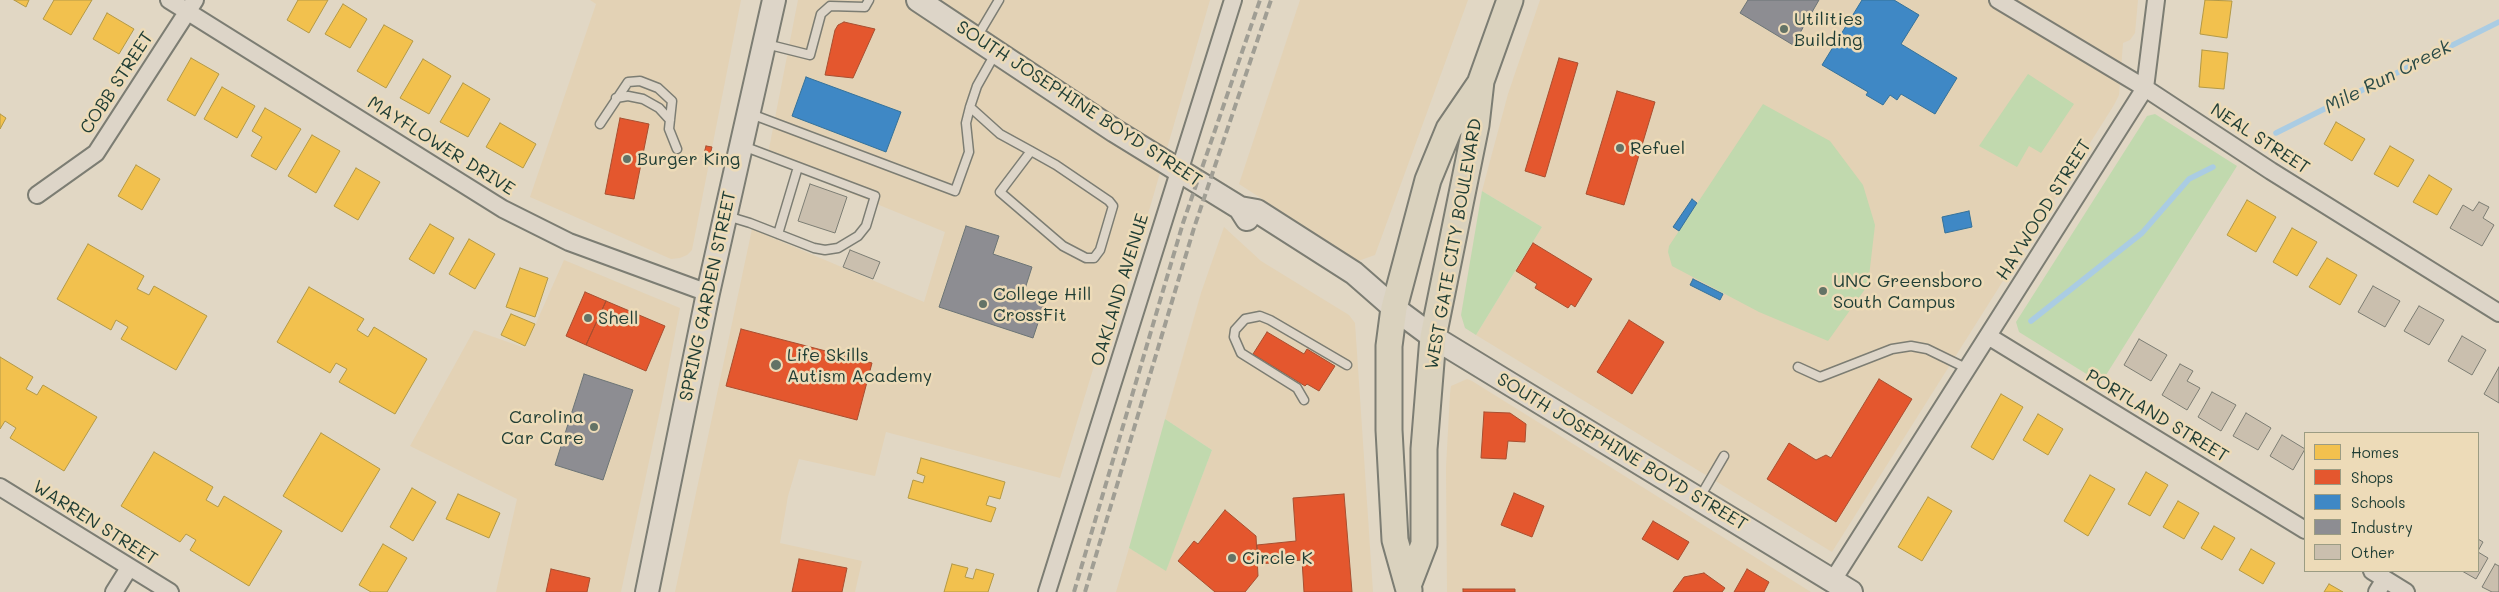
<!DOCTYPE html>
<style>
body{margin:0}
#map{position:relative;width:2499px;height:592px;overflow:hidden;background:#e1d7c4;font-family:Mali,sans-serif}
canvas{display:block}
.legend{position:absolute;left:2304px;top:432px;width:175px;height:140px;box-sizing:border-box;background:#eddbb8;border:1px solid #9b9c83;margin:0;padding:6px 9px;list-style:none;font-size:15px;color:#1f3d34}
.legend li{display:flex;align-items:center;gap:10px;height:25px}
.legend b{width:25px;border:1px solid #9b9c83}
</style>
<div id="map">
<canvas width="2499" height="592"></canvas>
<ul class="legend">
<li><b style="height:14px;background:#f2c14e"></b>Homes</li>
<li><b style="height:14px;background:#e4572e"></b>Shops</li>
<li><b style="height:14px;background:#3f88c5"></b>Schools</li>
<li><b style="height:14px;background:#8d8d92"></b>Industry</li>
<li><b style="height:14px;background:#cabfae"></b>Other</li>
</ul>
</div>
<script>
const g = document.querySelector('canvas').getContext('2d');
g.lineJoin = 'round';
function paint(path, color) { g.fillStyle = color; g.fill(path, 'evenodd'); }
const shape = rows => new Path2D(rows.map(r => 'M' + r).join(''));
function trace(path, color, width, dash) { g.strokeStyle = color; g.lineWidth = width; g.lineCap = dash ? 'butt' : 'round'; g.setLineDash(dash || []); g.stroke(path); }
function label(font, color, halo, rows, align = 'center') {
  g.font = font + ' Mali,sans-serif'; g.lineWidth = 5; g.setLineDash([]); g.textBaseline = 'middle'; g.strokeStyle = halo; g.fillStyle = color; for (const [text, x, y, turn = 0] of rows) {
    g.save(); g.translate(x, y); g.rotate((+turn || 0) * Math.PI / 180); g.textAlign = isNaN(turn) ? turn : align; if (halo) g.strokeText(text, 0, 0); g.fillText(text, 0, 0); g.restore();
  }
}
paint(shape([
 [590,0,741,0,692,250,687,255,680,258,671,259,530,197,596,4],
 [798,0,1210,0,1122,304,1114,300,1060,478,886,432,875,476,799,459,788,496,780,543,862,561,855,592,675,592,752,229,924,302,945,232,767,159],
 [1300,0,1468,0,1375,255,1358,261,1239,184],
 [1540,0,2138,0,2135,33,2130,40,2123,43,2119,95,2114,105,1832,552,1476,335,1542,227,1482,191,1508,94],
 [1224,227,1261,261,1349,315,1355,323,1373,592,1116,592,1129,548,1166,570,1212,450,1165,419,1201,293],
 [564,260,680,308,662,401,621,592,496,592,517,499,410,446,474,330,525,348],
 [1467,379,1472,381,1811,592,1447,592,1446,467,1450,394,1451,386]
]), '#e3d2b5');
paint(shape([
 [2028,74,2074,104,2041,153,2029,146,2017,167,1979,146],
 [1763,104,1830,141,1863,185,1875,225,1868,285,1828,341,1759,312,1672,266,1668,252,1669,246],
 [2155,114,2237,166,2101,383,2019,332,2016,322,2147,116],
 [1482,191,1542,227,1476,335,1465,328,1461,315],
 [1165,419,1212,450,1166,571,1129,548]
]), '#c1d9ae');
const homes = shape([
 [14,0,29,0,26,7,14,0],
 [54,0,92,0,71,35,43,19,54,0],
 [298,0,328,0,309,33,287,20,298,0],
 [2205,0,2232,1,2227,38,2200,34,2205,0],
 [343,4,367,19,350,48,325,34,343,4],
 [107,13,134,29,119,54,93,39,107,13],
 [384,25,413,41,386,88,357,71,384,25],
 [2202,50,2228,53,2224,89,2199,87,2202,50],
 [191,58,219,74,195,116,167,100,191,58],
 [423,59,451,76,429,114,400,98,423,59],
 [463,83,490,99,468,137,440,122,463,83],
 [222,87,255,106,237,138,204,119,222,87],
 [265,108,301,129,276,170,251,156,262,137,252,131,265,108],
 [0,114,6,118,0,129,0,114],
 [2336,122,2365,139,2352,161,2324,144,2336,122],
 [500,123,536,144,523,168,486,147,500,123],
 [312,135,340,151,316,193,288,176,312,135],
 [2390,146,2414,160,2398,187,2374,174,2390,146],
 [136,165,160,179,142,210,118,196,136,165],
 [356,168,380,182,358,220,334,206,356,168],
 [2429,175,2452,189,2437,215,2413,202,2429,175],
 [2247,200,2276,217,2256,252,2227,235,2247,200],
 [430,224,454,238,434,274,409,259,430,224],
 [2292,228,2317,242,2297,276,2273,262,2292,228],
 [469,239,495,254,475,289,449,274,469,239],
 [88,244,144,276,137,289,149,295,154,286,207,316,176,370,121,339,128,327,116,320,111,330,57,299,88,244],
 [2327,258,2357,275,2340,305,2309,287,2327,258],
 [520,268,548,278,535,317,506,307,520,268],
 [309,287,364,319,357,330,368,337,374,327,427,359,395,414,339,382,347,369,336,363,330,373,277,342,309,287],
 [511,314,535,324,525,346,501,335,511,314],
 [0,357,33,377,26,389,37,395,43,385,97,417,64,471,10,438,16,428,5,421,0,429,0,357],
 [2001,394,2023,407,1993,460,1971,447,2001,394],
 [2038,414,2063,429,2048,455,2023,440,2038,414],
 [321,433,380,469,342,532,283,496,321,433],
 [154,452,213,487,206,500,218,507,224,496,282,531,249,586,190,550,196,540,186,534,180,542,121,506,154,452],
 [921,458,1005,482,1000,499,989,496,986,505,996,508,991,522,908,498,913,480,923,483,925,476,917,473,921,458],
 [2146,472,2168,485,2150,516,2128,504,2146,472],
 [2090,475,2115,489,2088,536,2064,521,2090,475],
 [412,488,436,502,413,541,390,527,412,488],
 [458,494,500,513,489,538,446,519,458,494],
 [1928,497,1952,511,1922,561,1898,547,1928,497],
 [2178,501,2199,513,2184,539,2163,527,2178,501],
 [2214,526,2235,538,2222,560,2201,548,2214,526],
 [383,544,407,558,387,592,371,592,359,585,383,544],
 [2251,549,2275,563,2263,584,2239,570,2251,549],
 [952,564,968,568,965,577,973,579,976,569,994,574,988,592,944,592,952,564],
 [2329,584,2343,592,2324,592,2329,584]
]);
paint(homes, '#f2c14e');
trace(homes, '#b39946', 1);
const shops = shape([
 [844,22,875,29,853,78,825,75,835,30,838,25,844,22],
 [1559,58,1578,63,1545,177,1525,171,1559,58],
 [1617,91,1655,102,1624,205,1586,194,1617,91],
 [620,118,649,124,634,199,605,194,620,118],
 [706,146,712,147,709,159,703,157,706,146],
 [1533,243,1592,279,1575,307,1571,304,1568,308,1535,288,1537,284,1516,271,1533,243],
 [585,292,606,301,586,345,566,336,585,292],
 [606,301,665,326,646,371,586,345,606,301],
 [1629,320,1664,342,1632,394,1597,372,1629,320],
 [741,329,872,363,857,420,726,386,741,329],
 [1267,332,1304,354,1307,349,1335,366,1319,391,1307,384,1305,386,1253,354,1267,332],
 [1879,379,1912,399,1836,522,1767,479,1789,443,1816,460,1826,455,1831,458,1879,379],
 [1484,412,1510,413,1526,424,1525,442,1508,441,1506,459,1481,458,1484,412],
 [1514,493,1544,506,1532,537,1501,525,1514,493],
 [1344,494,1352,592,1304,592,1302,560,1259,564,1257,545,1296,541,1293,498,1344,494],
 [1225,510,1256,536,1258,576,1245,592,1215,592,1178,561,1194,541,1198,544,1225,510],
 [1653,521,1689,542,1678,560,1642,539,1653,521],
 [799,559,847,568,842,592,792,592,799,559],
 [551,569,590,578,587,592,546,592,551,569],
 [1747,569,1769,582,1764,592,1734,592,1747,569],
 [1704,573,1725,588,1722,592,1673,592,1684,577,1704,573],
 [1463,589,1515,589,1515,592,1463,592,1463,589]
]);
paint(shops, '#e4572e');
trace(shops, '#a94f30', 1);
const schools = shape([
 [1862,0,1894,0,1919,15,1901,44,1957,78,1935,114,1901,94,1897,100,1890,95,1883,105,1866,95,1868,92,1822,65,1862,0],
 [806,77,901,112,886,152,792,116,806,77],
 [1692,199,1697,203,1679,231,1673,227,1692,199],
 [1969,211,1972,227,1945,233,1942,217,1969,211],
 [1693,279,1723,294,1720,300,1690,285,1693,279]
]);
paint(schools, '#3f88c5');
trace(schools, '#35729a', 1);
const industry = shape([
 [1748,0,1819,0,1793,45,1740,13,1748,0],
 [966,226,999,236,993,254,1032,267,1024,292,1046,299,1033,338,939,307,966,226],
 [584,374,633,390,603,480,555,465,584,374]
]);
paint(industry, '#8d8d92');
trace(industry, '#6c7576', 1);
trace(shape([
 [2276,133,2499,22],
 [2031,321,2142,233,2189,179,2213,167]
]), '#aacce3', 5.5);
const building = shape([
 [810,184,847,197,835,233,798,221,810,184],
 [2479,202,2489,207,2483,218,2494,225,2482,246,2450,228,2463,205,2473,211,2479,202],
 [850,250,880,262,873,279,843,267,850,250],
 [2373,286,2400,301,2385,327,2358,312,2373,286],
 [2419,306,2444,320,2429,345,2404,331,2419,306],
 [2462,336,2486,350,2472,375,2448,361,2462,336],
 [2139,339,2167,355,2151,381,2124,365,2139,339],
 [2180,364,2193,371,2187,381,2200,388,2187,410,2162,395,2180,364],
 [2499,367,2499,403,2484,394,2499,367],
 [2212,392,2236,405,2221,431,2198,417,2212,392],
 [2246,413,2271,428,2258,450,2233,436,2246,413],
 [2282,435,2305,449,2293,470,2270,456,2282,435],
 [2478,539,2483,542,2478,551,2478,539],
 [2478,552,2488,558,2476,579,2462,571,2478,571,2478,552],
 [2495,564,2499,566,2499,592,2492,592,2482,587,2495,564]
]);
paint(building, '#cabfae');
trace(building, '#7c7d73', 1);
const lane = shape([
 [977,37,999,0],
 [766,44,810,55,821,14,830,6,865,7,869,0],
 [616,98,628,96,643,99,659,108,670,120],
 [970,107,1000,134,1031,151,1056,165,1109,201,1113,206,1100,250,1094,258,1086,258,1063,246,1000,192,1031,151],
 [751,114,955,191,969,152,966,123,970,107,977,86,995,54],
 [600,124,628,82,640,81,658,88,672,101,669,129,677,149],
 [727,216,750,223,814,248,825,250,838,248,858,236,866,226,875,196,743,146],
 [778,234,798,167],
 [1798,367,1820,377,1892,349,1911,346,1927,349,1968,369],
 [1304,400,1297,388,1241,353,1234,337,1235,330,1245,319,1260,316,1270,320,1347,365],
 [1700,497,1724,456]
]);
const street = shape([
 [169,0,503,209,569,242,708,293],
 [1998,0,2145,88,2271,171,2499,313],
 [37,195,96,153,195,0],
 [1988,336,2305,530],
 [0,487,170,592],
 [2372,571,2406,592],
 [1833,580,2145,88,2156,0],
 [114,592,129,568],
 [1047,592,1233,0],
 [2377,592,2385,579]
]);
const secondary = shape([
 [918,0,1115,131,1240,208,1247,219],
 [1240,208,1257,211,1354,273,1394,308,1433,337,1851,592],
 [647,592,708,293,774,0]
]);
const primary = shape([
 [1409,583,1424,544,1424,449,1433,337,1476,125,1481,81,1510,0],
 [1409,590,1395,540,1389,430,1389,346,1394,308,1428,180,1449,129,1479,85]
]);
trace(lane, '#7c7d73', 11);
trace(street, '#7c7d73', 20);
trace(secondary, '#7c7d73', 26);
trace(primary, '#7c7d73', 29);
trace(lane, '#ddd5c8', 8);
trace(street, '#ddd5c8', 16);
trace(secondary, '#ddd5c8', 22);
trace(primary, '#dad2be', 25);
trace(shape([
 [1074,592,1183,223,1260,0],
 [1085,592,1194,228,1271,0]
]), '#a09e94', 4, [8, 4]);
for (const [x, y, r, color] of [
 [1784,29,5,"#637366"],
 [1620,148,5,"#637366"],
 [627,159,5,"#637366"],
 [1823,291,5,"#637366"],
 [983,304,5,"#637366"],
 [588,318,5,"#637366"],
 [776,365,6,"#637366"],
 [594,427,5,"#637366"],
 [1232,558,5,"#637366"]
]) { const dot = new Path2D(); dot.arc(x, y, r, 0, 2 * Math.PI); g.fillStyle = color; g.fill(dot); trace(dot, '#eddbb8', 2); }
label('18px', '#1f3d34', '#eddbb8', [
 ["Utilities",1794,19],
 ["Building",1794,40],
 ["Refuel",1630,148],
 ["Burger King",637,159],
 ["UNC Greensboro",1833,281],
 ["South Campus",1833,302],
 ["College Hill",993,294],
 ["CrossFit",993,315],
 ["Shell",598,318],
 ["Life Skills",787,355],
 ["Autism Academy",787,376],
 ["Carolina",584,417,"right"],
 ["Car Care",584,438,"right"],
 ["Circle K",1242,558]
], 'left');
label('18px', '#1f3d34', '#eddbb8', [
 ["COBB STREET",117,83,-57],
 ["SOUTH JOSEPHINE BOYD STREET",1079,104,33],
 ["NEAL STREET",2260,139,33],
 ["MAYFLOWER DRIVE",441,146,32],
 ["HAYWOOD STREET",2044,210,-58],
 ["WEST GATE CITY BOULEVARD",1454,244,-80],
 ["OAKLAND AVENUE",1120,290,-73],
 ["SPRING GARDEN STREET",708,296,-78],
 ["PORTLAND STREET",2157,416,31],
 ["SOUTH JOSEPHINE BOYD STREET",1622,452,31],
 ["WARREN STREET",95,523,32]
]);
label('italic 19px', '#2a4b47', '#eddbb8', [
 ["Mile Run Creek",2388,77,-27]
]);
</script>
